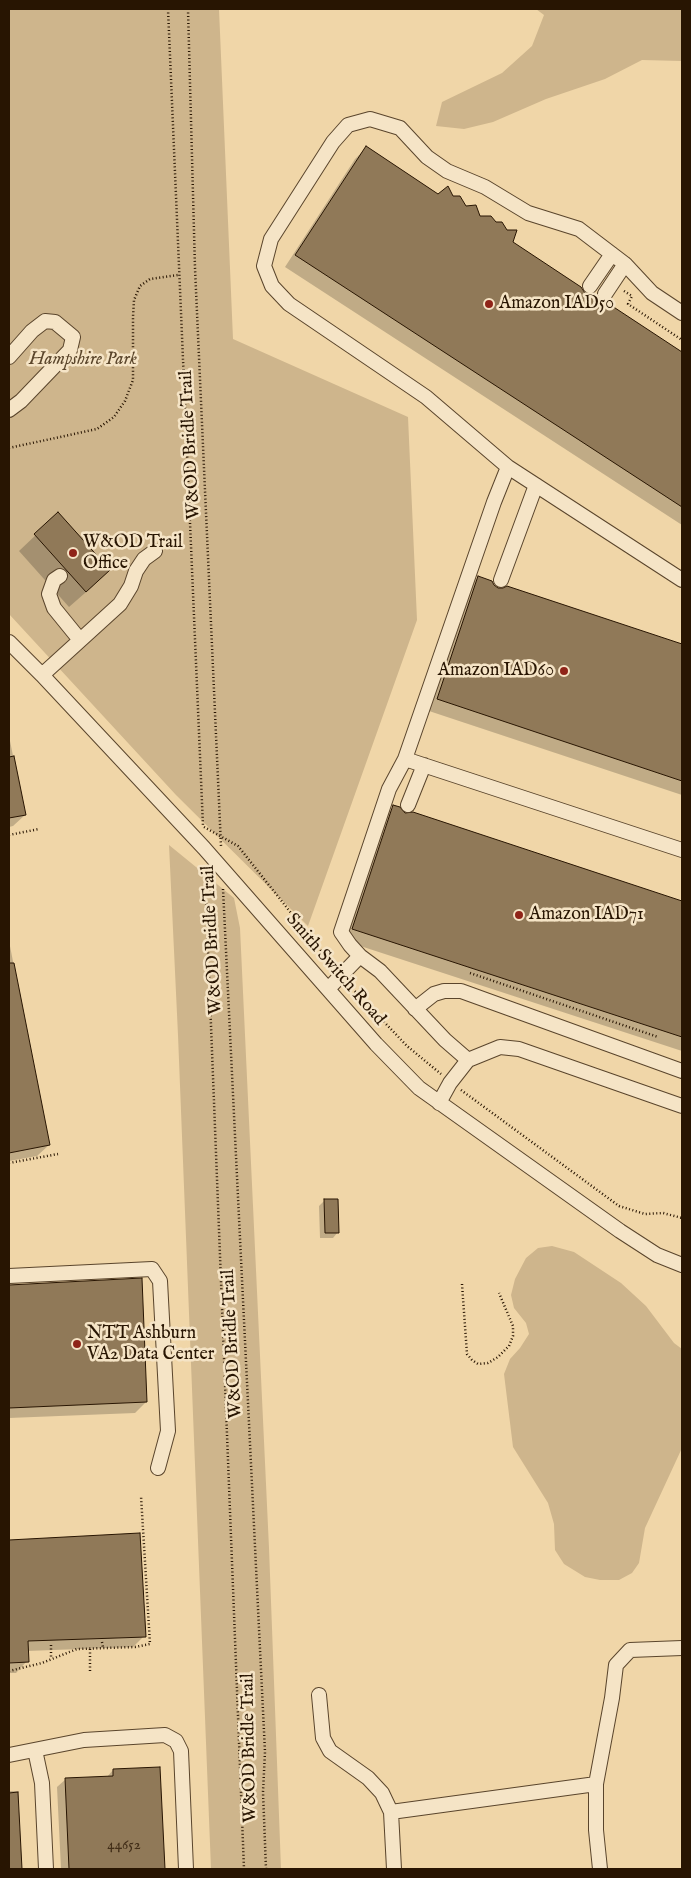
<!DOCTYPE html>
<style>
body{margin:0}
#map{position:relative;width:691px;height:1878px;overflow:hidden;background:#f0d6a8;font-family:"IM FELL English",serif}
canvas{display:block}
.frame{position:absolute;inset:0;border:10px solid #281502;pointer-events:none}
</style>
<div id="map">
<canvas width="691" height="1878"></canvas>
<div class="frame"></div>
</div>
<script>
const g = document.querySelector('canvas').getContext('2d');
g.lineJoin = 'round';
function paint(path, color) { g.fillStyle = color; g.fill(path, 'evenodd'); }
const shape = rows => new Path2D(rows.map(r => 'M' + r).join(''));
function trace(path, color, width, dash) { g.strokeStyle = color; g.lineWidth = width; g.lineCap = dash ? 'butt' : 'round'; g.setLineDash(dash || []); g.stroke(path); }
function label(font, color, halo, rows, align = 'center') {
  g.font = font + ' "IM FELL English",serif'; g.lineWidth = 5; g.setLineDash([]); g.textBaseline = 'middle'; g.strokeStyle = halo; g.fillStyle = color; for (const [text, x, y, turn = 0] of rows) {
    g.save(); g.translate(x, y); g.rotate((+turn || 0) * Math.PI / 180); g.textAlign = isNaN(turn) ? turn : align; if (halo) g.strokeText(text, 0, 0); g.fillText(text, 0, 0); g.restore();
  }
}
paint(shape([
 [9,9,219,9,233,339,408,417,417,620,308,926,176,795,9,614],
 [536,9,682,9,682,61,642,60,605,79,546,99,493,122,464,129,436,126,442,102,502,73,532,46,544,15],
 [169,845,234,898,240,928,269,1548,281,1869,211,1869,178,1035],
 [552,1246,574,1252,621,1283,646,1306,674,1343,682,1349,682,1448,645,1528,639,1563,632,1573,619,1580,600,1580,585,1577,564,1564,555,1550,554,1524,548,1503,513,1447,504,1374,510,1359,520,1348,529,1334,526,1323,514,1308,511,1295,515,1279,526,1258,538,1248]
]), '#ceb58c');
paint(shape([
 [366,148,438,195,453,197,512,243,584,294,605,304,682,354,682,525,285,267,355,159],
 [58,514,93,586,69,607,19,551],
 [478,577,498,590,508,587,682,645,682,795,426,710,467,588],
 [9,736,25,815,13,826,9,827],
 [394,807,405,815,413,813,682,903,682,1051,342,940,382,818],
 [9,941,49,1145,37,1156,9,1161],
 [324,1201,338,1232,333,1238,320,1238,319,1206],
 [140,1280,146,1402,135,1413,9,1418,9,1286],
 [139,1535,144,1636,133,1647,27,1651,27,1661,16,1673,9,1673,9,1541],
 [159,1769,163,1869,61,1869,57,1787,66,1779,107,1777,113,1770],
 [9,1791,17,1791,20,1869,9,1869]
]), '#0003');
const building = shape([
 [366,146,438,194,448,186,453,196,460,196,466,206,476,205,480,216,491,216,496,222,502,222,507,230,517,230,513,242,581,287,585,293,593,294,601,302,606,302,682,352,682,507,295,255,366,146],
 [58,512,110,570,86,592,34,534,58,512],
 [478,576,492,581,494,585,498,588,503,588,507,586,682,644,682,781,437,699,478,576],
 [14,756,26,815,9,818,9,757,14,756],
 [393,805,400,807,405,813,413,812,682,901,682,1037,352,929,393,805],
 [9,963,14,963,50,1145,9,1153,9,963],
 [324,1199,338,1199,339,1233,325,1233,324,1199],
 [142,1278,147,1402,9,1408,9,1285,142,1278],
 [140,1533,146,1637,28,1641,29,1662,9,1663,9,1540,140,1533],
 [160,1767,165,1869,69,1869,65,1778,113,1776,113,1769,160,1767],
 [18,1792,22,1869,9,1869,9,1793,18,1792]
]);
paint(building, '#907958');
trace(building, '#281502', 1);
const minor = shape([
 [590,286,612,254],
 [605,294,625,264],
 [9,357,32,331,45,321,55,322,73,337,70,350,21,401,9,410],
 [508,467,682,580],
 [60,576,54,580,49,594,54,608,80,640],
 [501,580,536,485],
 [9,642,42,675,204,848,376,1044,419,1088,620,1231,657,1255,682,1265],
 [42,675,120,604,131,586,136,571,144,559,155,551],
 [405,759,682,850],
 [408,805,424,765],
 [360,956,380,971,445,1040,468,1060],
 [328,989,360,956,350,945,341,932,389,789,405,759,494,502,508,467,426,397,289,304,272,286,264,266,271,239,333,142,348,125,370,119,400,128,427,157,447,171,485,187,528,213,579,229,625,264,652,293,682,313],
 [415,1009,434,994,444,991,461,991,682,1071],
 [439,1103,450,1083,468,1060,500,1047,519,1049,682,1106],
 [9,1276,152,1269,160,1281,168,1431,158,1468],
 [319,1695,323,1738,330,1751,368,1778,382,1793,391,1812,596,1784],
 [35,1750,42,1783,46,1869],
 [9,1755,84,1740,165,1735,176,1741,181,1751,186,1869],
 [391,1812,394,1869],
 [600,1869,596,1830,596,1784,612,1698,616,1665,630,1650,682,1648]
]);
trace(minor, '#5a452c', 16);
trace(shape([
 [168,9,203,826],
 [188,9,195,268,221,846],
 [624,291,632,296,628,304,682,340],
 [9,448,97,429,114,417,125,401,133,380,133,317,134,300,140,286,150,279,178,275],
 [204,827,238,846,333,966],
 [9,835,39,829],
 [205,872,244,1869],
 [223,889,265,1752,263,1792,266,1869],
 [470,973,658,1037],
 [350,986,407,1046,441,1074],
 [461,1090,619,1206,645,1214,663,1213,682,1218],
 [9,1163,58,1154],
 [462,1284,467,1354,472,1360,478,1364,488,1363,498,1357,509,1346,513,1336,513,1326,499,1293],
 [102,1642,103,1648],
 [51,1645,51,1658],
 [90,1649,90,1671],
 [9,1671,42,1663,77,1649,135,1647,150,1644,141,1496]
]), '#281502', 2.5, [1, 2.5]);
trace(minor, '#f5e4c6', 14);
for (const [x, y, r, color] of [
 [489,304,5,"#8f2418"],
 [73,553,5,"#8f2418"],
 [564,671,5,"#8f2418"],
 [519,915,5,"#8f2418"],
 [77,1344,5,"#8f2418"]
]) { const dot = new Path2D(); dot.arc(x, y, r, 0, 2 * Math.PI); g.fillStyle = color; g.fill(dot); trace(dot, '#f5e4c6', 2); }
label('15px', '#422e18', null, [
 ["44652",124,1846]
]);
label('18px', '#281502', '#f5e4c6', [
 ["Amazon IAD50",499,304],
 ["W&OD Trail",83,543],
 ["Office",83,564],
 ["Amazon IAD60",554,671,"right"],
 ["Amazon IAD71",529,915],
 ["NTT Ashburn",87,1334],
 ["VA2 Data Center",87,1355]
], 'left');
label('italic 18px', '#5a452b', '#f5e4c6', [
 ["Hampshire Park",83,360]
]);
label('18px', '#281502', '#f5e4c6', [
 ["W&OD Bridle Trail",191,445,-93],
 ["W&OD Bridle Trail",213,940,-93],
 ["Smith Switch Road",335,970,49],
 ["W&OD Bridle Trail",233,1344,-93],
 ["W&OD Bridle Trail",250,1748,-91]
]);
</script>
